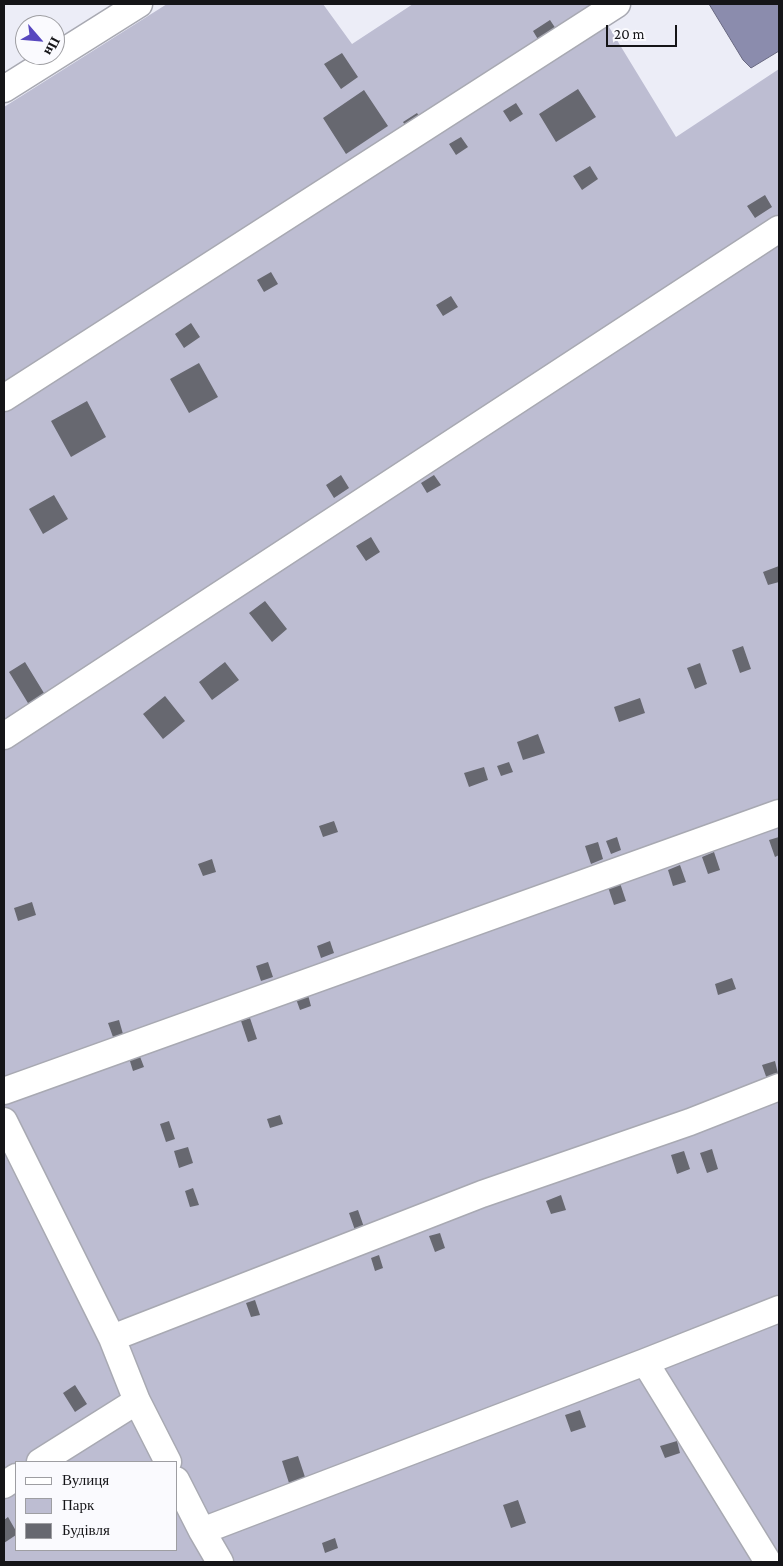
<!DOCTYPE html>
<meta charset="utf-8">
<style>
body{margin:0}
#map{position:relative;width:783px;height:1566px;overflow:hidden;background:#ecedf7;font-family:"Crimson Pro",serif}
canvas{display:block}
.frame{position:absolute;inset:0;border:5px solid #151518;pointer-events:none}
.legend{position:absolute;left:15px;top:1461px;width:162px;height:90px;box-sizing:border-box;background:#fafafe;border:1px solid #9e9ea2;margin:0;padding:6px 9px;list-style:none;font-size:15px;color:#151518}
.legend li{display:flex;align-items:center;gap:10px;height:25px}
.legend b{width:25px;border:1px solid #9e9ea2}
.north{position:absolute;left:15px;top:15px;width:50px;height:50px;box-sizing:border-box;background:#fafafe;border:1px solid #9e9ea2;border-radius:50%;rotate:117deg;font-size:14px;font-weight:700;line-height:20px;text-align:center;color:#151518}
.north::after{content:'';display:block;margin:auto;width:18px;height:22px;background:#5848bf;clip-path:polygon(50% 0,100% 100%,50% 72%,0 100%)}
.scale{position:absolute;left:606px;top:25px;width:71px;height:22px;box-sizing:border-box;border:2px solid #151518;border-top:0;padding-left:6px;font-size:15px;line-height:18px;white-space:nowrap;color:#151518;-webkit-text-stroke:4px #fafafe;paint-order:stroke}
</style>
<div id="map">
<canvas width="783" height="1566"></canvas>
<div class="frame"></div>
<ul class="legend">
<li><b style="height:6px;background:#fff"></b>Вулиця</li>
<li><b style="height:14px;background:#bdbdd2"></b>Парк</li>
<li><b style="height:14px;background:#676870"></b>Будівля</li>
</ul>
<div class="north">Пн</div>
<div class="scale">20 m</div>
</div>
<script>
const g = document.querySelector('canvas').getContext('2d');
g.lineJoin = 'round';
function paint(path, color) { g.fillStyle = color; g.fill(path, 'evenodd'); }
const shape = rows => new Path2D(rows.map(r => 'M' + r).join(''));
function trace(path, color, width, dash) { g.strokeStyle = color; g.lineWidth = width; g.lineCap = dash ? 'butt' : 'round'; g.setLineDash(dash || []); g.stroke(path); }
paint(shape([
 [167,4,323,4,352,44,413,4,605,4,598,9,676,137,779,69,779,1562,4,1562,4,107],
 [16,1462,176,1462,176,1550,16,1550]
]), '#bdbdd2');
const water = shape([
 [709,4,779,4,779,51,751,68,743,60,709,4]
]);
paint(water, '#8b8cad');
trace(water, '#686880', 1);
paint(shape([
 [550,20,560,35,542,46,533,31],
 [342,53,358,77,341,89,324,64],
 [578,89,596,117,556,142,539,114],
 [364,90,388,126,346,154,323,118],
 [516,103,523,114,510,122,503,111],
 [417,113,424,124,410,133,403,122],
 [461,137,468,147,456,155,449,144],
 [590,166,598,179,582,190,573,176],
 [765,195,772,207,755,218,747,206],
 [271,272,278,284,264,292,257,280],
 [451,296,458,307,443,316,436,305],
 [191,323,200,337,184,348,175,334],
 [199,363,218,397,189,413,170,379],
 [87,401,106,437,71,457,51,421],
 [341,475,349,488,334,498,326,485],
 [434,475,441,485,427,493,421,483],
 [54,495,68,519,43,534,29,509],
 [371,537,380,552,366,561,356,546],
 [779,566,779,582,768,585,763,572],
 [265,601,287,629,272,642,249,613],
 [743,646,751,669,740,673,732,650],
 [25,662,47,698,31,708,9,672],
 [225,662,239,680,212,700,199,682],
 [700,663,707,684,695,689,687,668],
 [165,696,185,721,163,739,143,714],
 [640,698,645,713,619,722,614,707],
 [538,734,545,753,523,760,517,742],
 [509,762,513,772,501,776,497,766],
 [484,767,488,780,469,787,464,773],
 [334,821,338,832,323,837,319,826],
 [617,837,621,850,611,854,606,841],
 [779,837,779,855,775,857,769,840],
 [598,842,603,859,591,864,585,846],
 [714,852,720,870,708,874,702,857],
 [212,859,216,872,203,876,198,864],
 [680,865,686,882,673,886,668,870],
 [620,883,626,901,614,905,608,887],
 [32,902,36,915,18,921,14,908],
 [330,941,334,953,321,958,317,946],
 [268,962,273,977,261,981,256,966],
 [732,978,736,989,718,995,715,984],
 [308,995,311,1006,300,1010,296,999],
 [250,1018,257,1039,248,1042,241,1021],
 [119,1020,123,1034,113,1037,108,1023],
 [139,1054,144,1067,133,1071,129,1058],
 [775,1061,779,1078,768,1082,762,1065],
 [280,1115,283,1124,270,1128,267,1119],
 [169,1121,175,1139,166,1142,160,1124],
 [188,1147,193,1163,179,1168,174,1151],
 [712,1149,718,1169,707,1173,700,1153],
 [684,1151,690,1169,677,1174,671,1155],
 [193,1188,199,1205,190,1207,185,1191],
 [561,1195,566,1210,551,1214,546,1201],
 [358,1210,365,1230,356,1233,349,1213],
 [440,1233,445,1248,435,1252,429,1236],
 [379,1255,383,1268,375,1271,371,1258],
 [255,1300,260,1315,251,1317,246,1303],
 [75,1385,87,1404,75,1412,63,1393],
 [580,1410,586,1427,571,1432,565,1415],
 [677,1441,680,1453,665,1458,660,1446],
 [298,1456,305,1477,289,1483,282,1461],
 [518,1500,526,1523,511,1528,503,1505],
 [8,1517,16,1531,16,1535,4,1543,4,1520],
 [335,1538,338,1548,325,1553,322,1543]
]), '#676870');
const minor = shape([
 [4,89,139,4],
 [4,398,617,4],
 [4,736,779,229],
 [4,1091,779,813],
 [4,1121,112,1338,137,1401,168,1462],
 [112,1338,482,1194,690,1122,779,1087],
 [645,1362,768,1562],
 [40,1462,137,1401],
 [176,1480,202,1531,220,1562],
 [4,1485,16,1477],
 [202,1531,645,1362,779,1309]
]);
trace(minor, '#a8a9b2', 29);
trace(minor, '#fff', 26);
</script>
